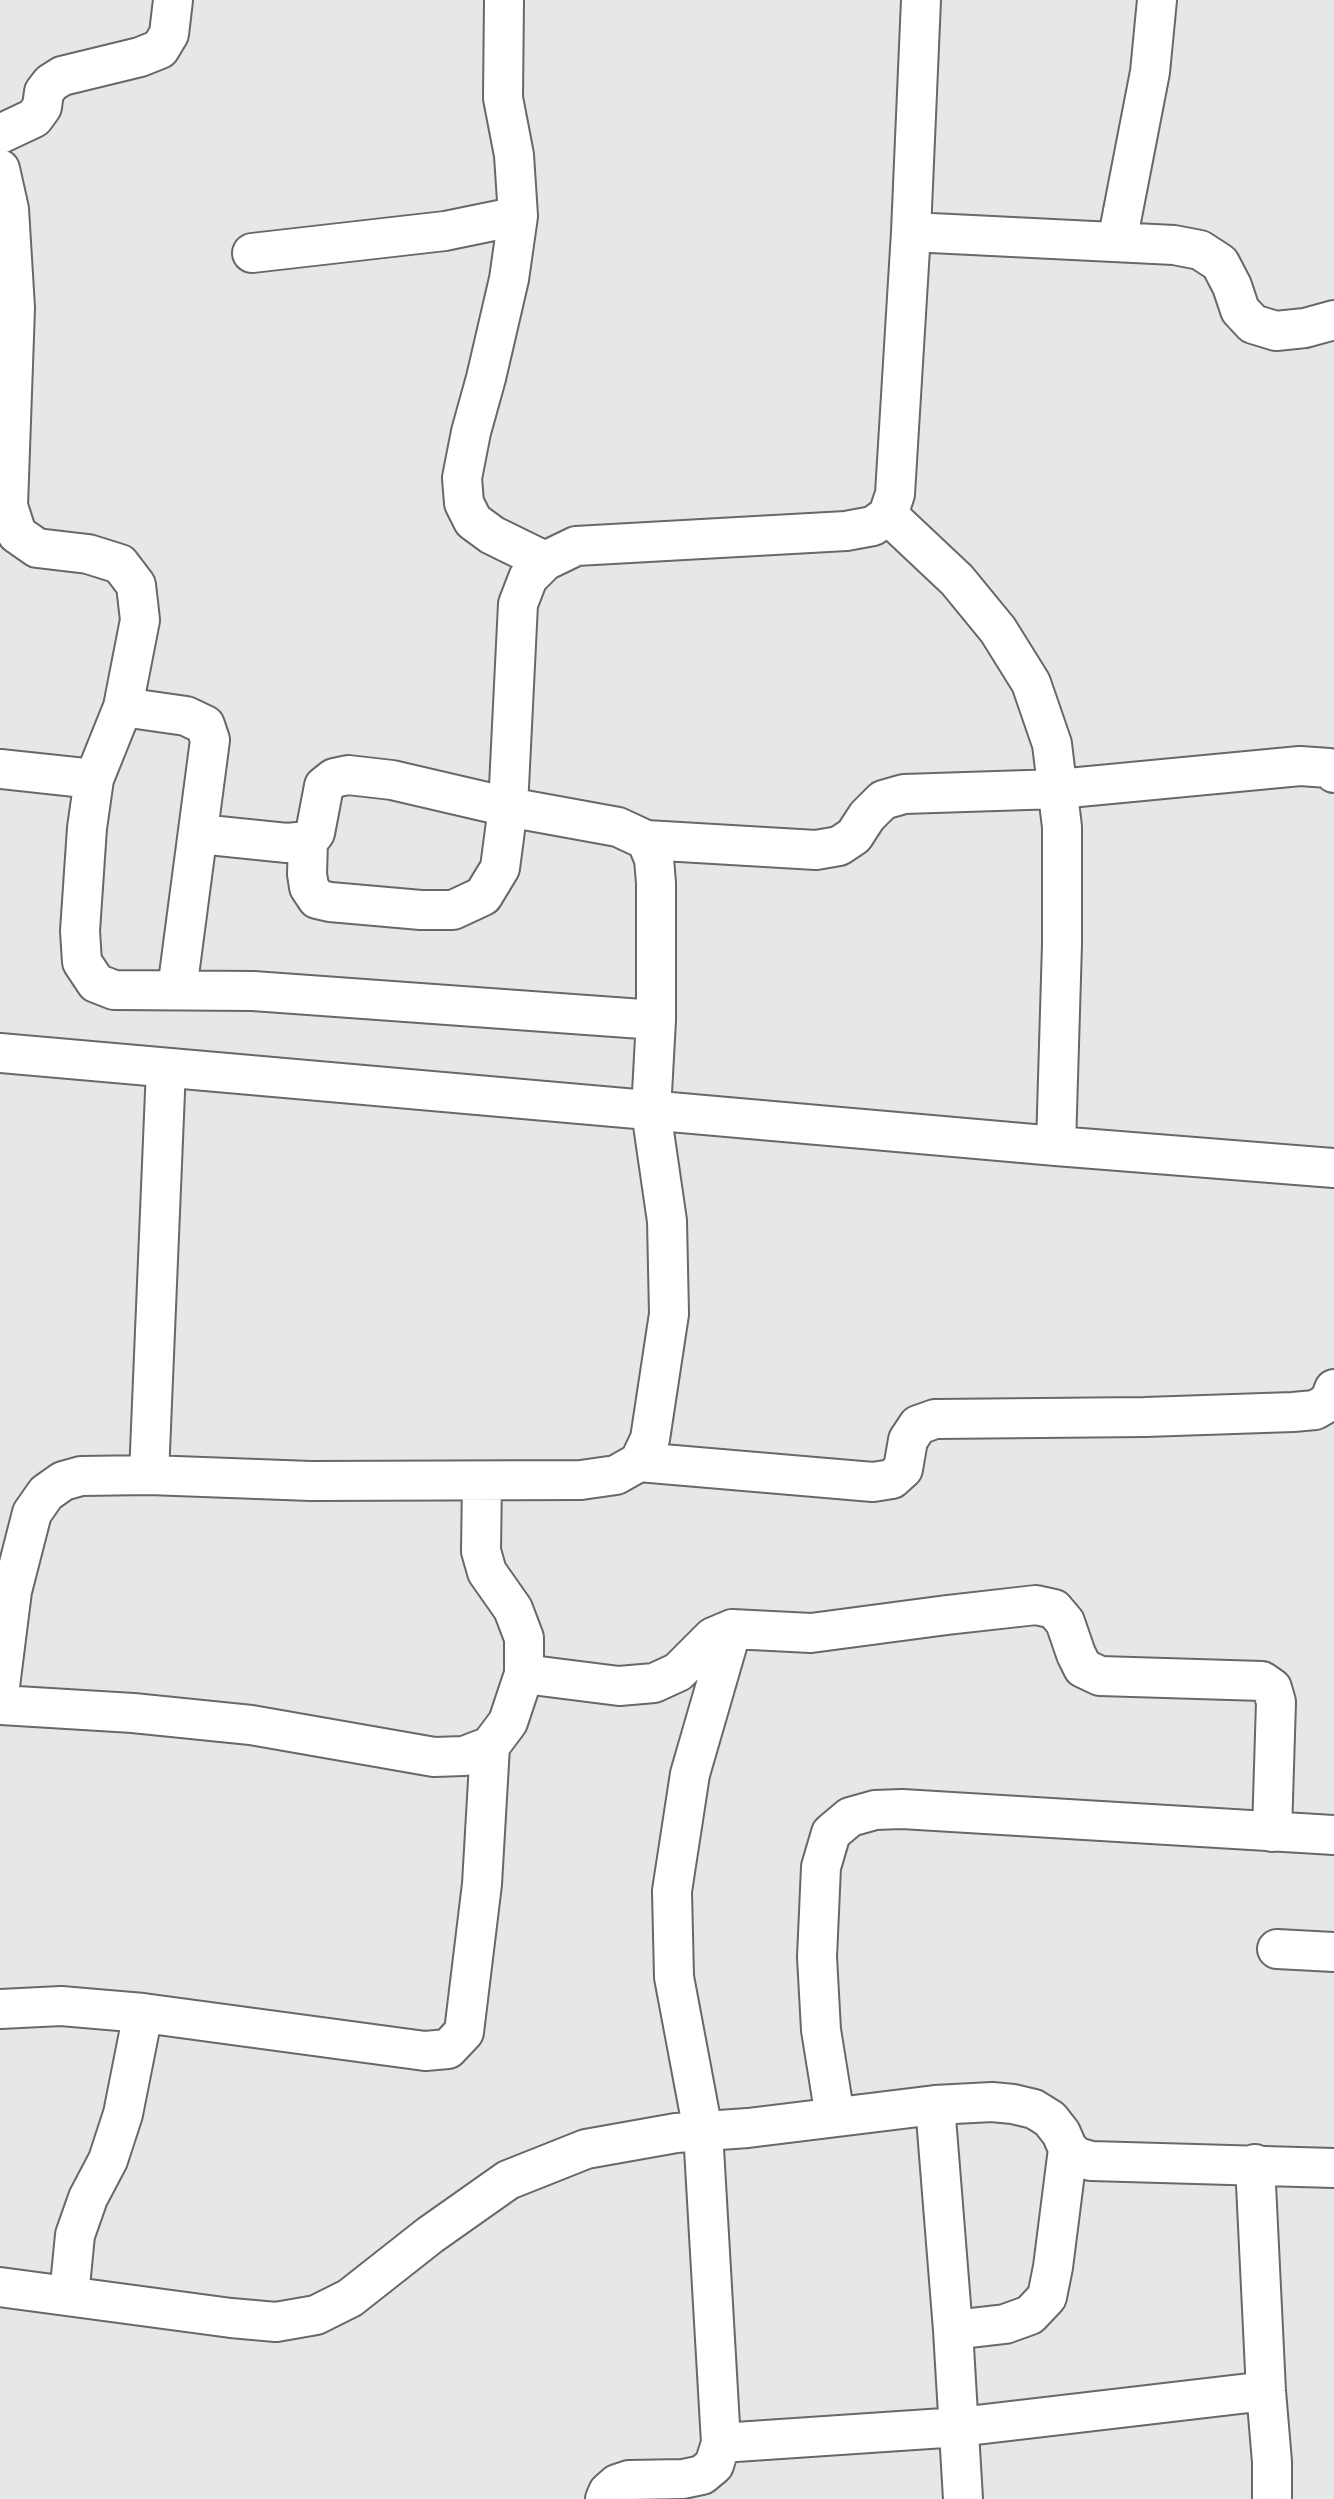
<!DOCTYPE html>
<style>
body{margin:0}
canvas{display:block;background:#e5e8e6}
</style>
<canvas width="1334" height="2499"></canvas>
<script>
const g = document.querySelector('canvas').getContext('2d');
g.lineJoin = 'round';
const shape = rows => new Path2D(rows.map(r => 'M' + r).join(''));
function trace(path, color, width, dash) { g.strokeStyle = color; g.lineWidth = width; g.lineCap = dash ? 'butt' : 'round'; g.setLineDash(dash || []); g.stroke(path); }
const street = shape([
 [504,0,503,98,514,155,518,216,509,279,486,378,471,432,462,478,464,503,473,521,492,535,545,561],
 [0,134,34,118,42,107,44,92,51,83,62,76,140,57,160,49,169,34,173,0],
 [0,169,9,209,15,308,8,506,17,534,37,548,88,554,120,564,136,585,140,620,123,707,94,779,87,828,80,931,82,962,96,983,114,990,253,991,656,1020],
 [911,232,1174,245,1200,250,1220,263,1232,286,1240,310,1253,324,1276,331,1305,328,1334,320],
 [1117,242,1150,72,1157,0],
 [252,253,445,231,518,216],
 [888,515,957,580,998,630,1031,683,1052,744,1062,827,1062,944,1056,1146],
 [123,707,186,716,205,725,210,740,177,990],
 [0,769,94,779],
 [646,840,816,850,839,846,854,836,867,816,883,800,904,794,1058,789,1300,766,1329,768,1334,773],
 [308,841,307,874,309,887,317,899,330,902,421,910,453,910,483,896,500,868,508,807,518,604,528,578,545,561,576,546,846,531,873,526,888,515,895,494,911,232,921,0],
 [0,1053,1056,1146,1334,1168],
 [639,1462,873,1482,892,1479,903,1469,908,1440,918,1425,935,1419,1145,1417,1293,1412,1315,1410,1329,1402,1334,1389],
 [149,1475,166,1068],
 [524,1674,619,1686,654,1683,678,1672,713,1637,732,1629,811,1633,947,1615,1036,1605,1054,1609,1065,1622,1076,1654,1083,1668,1100,1676,1262,1681,1272,1688,1276,1702,1272,1832],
 [0,1686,12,1591,32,1513,46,1493,63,1481,81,1476,149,1475,311,1481,581,1480,616,1475,639,1462,650,1439,669,1314,667,1221,651,1111,656,1020,656,883,654,859,646,840,618,827,508,807,392,780,348,775,334,778,324,786,315,833,308,841,287,843,199,834],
 [0,1705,133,1713,251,1725,434,1757,464,1756,490,1746,508,1722,524,1674,524,1638,513,1609,487,1572,481,1551,482,1481],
 [1277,1949,1334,1952],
 [0,2009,61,2006,143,2013,425,2051,448,2049,464,2032,482,1884,490,1746],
 [935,2105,953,2330,963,2499],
 [835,2117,821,2030,817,1957,821,1867,831,1833,850,1817,875,1810,902,1809,1334,1835],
 [1255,2164,1266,2391,1272,2462,1272,2499],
 [0,2287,231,2318,276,2322,316,2315,350,2298,430,2235,508,2180,586,2149,676,2133,748,2128,935,2105,992,2102,1013,2104,1034,2109,1050,2119,1061,2133,1068,2149,1077,2157,1091,2161,1334,2168],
 [69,2296,75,2235,88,2198,108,2160,123,2114,143,2013],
 [953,2330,1005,2324,1030,2315,1047,2297,1053,2267,1068,2149],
 [721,2443,959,2427,1266,2391],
 [605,2499,608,2492,617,2484,629,2480,683,2479,702,2475,714,2465,721,2443,703,2131,674,1977,672,1891,690,1774,732,1629]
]);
trace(street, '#666967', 42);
trace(street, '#fff', 38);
</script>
